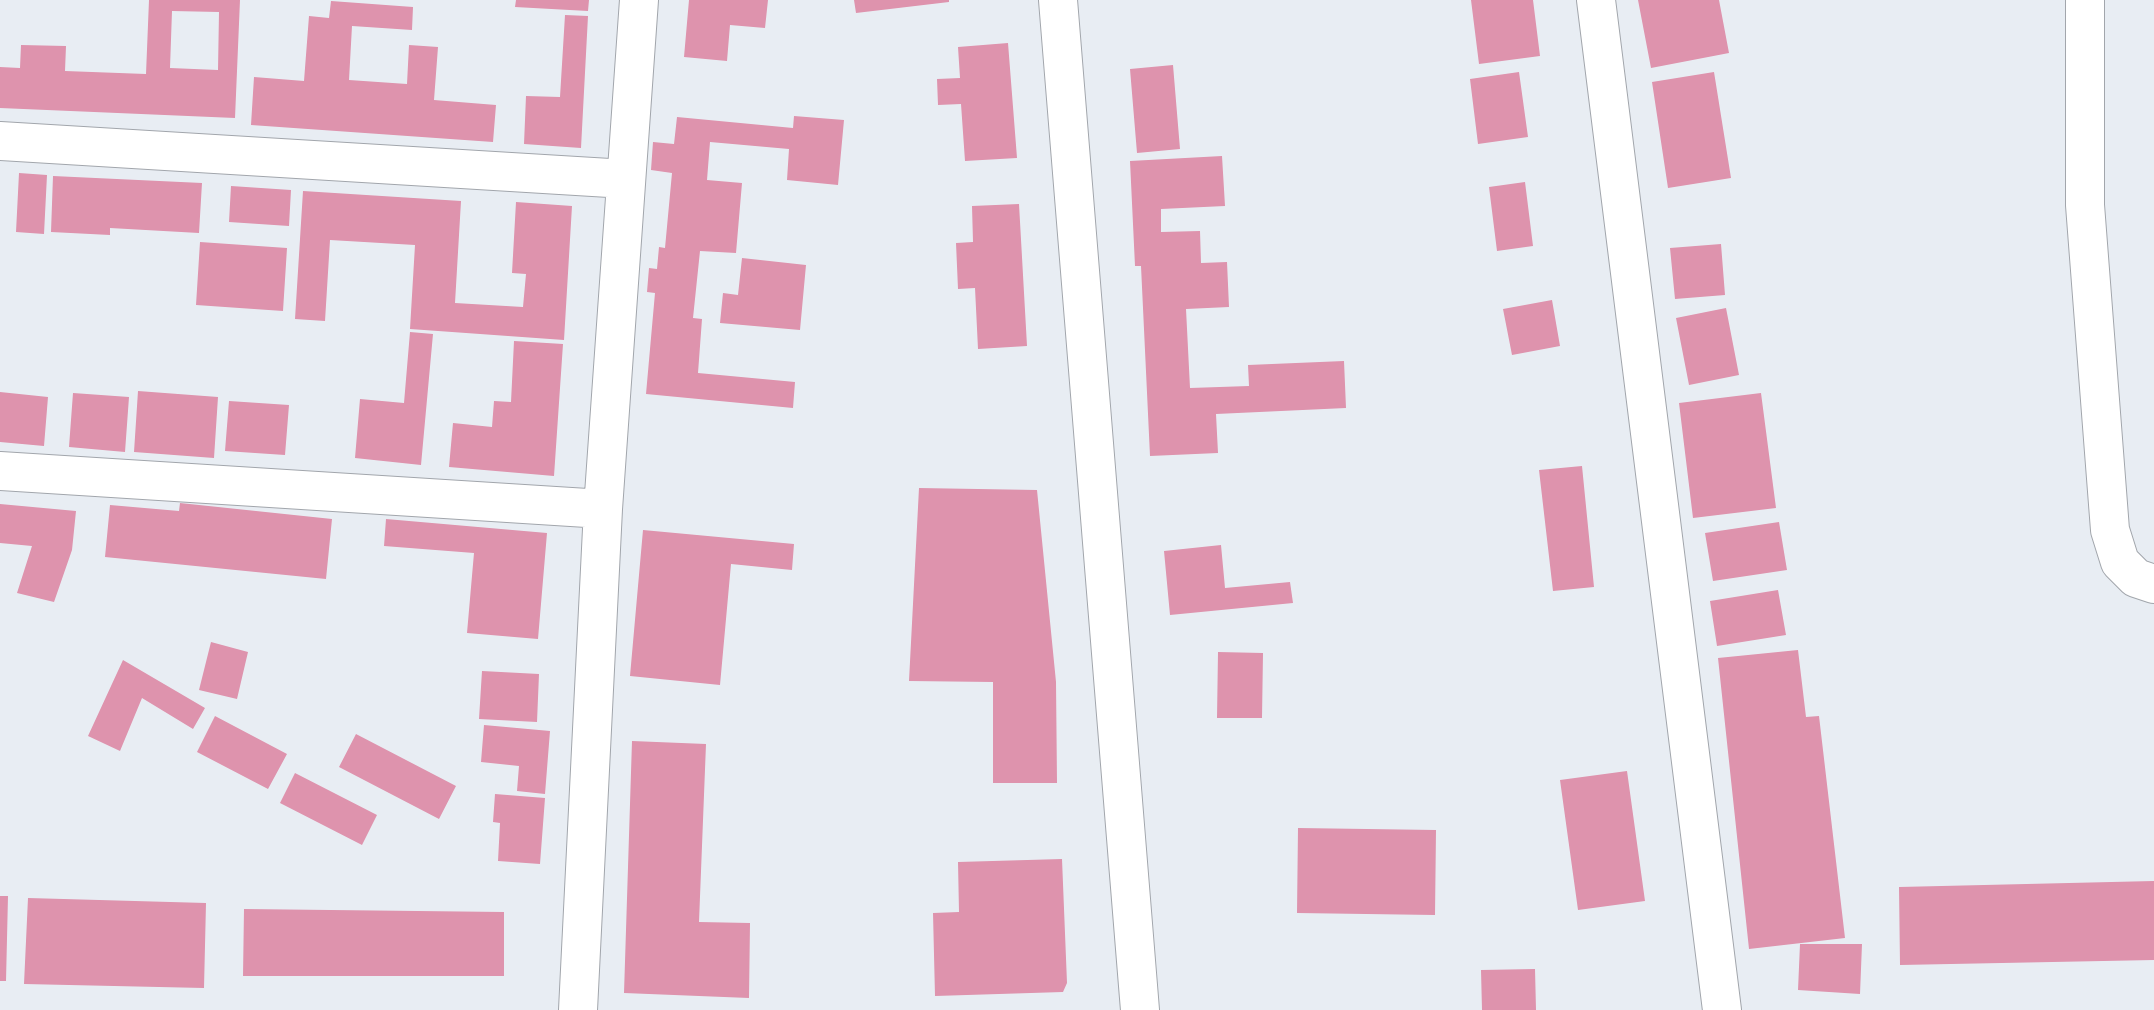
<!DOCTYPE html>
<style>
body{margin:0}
canvas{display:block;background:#e8edf3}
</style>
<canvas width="2154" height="1010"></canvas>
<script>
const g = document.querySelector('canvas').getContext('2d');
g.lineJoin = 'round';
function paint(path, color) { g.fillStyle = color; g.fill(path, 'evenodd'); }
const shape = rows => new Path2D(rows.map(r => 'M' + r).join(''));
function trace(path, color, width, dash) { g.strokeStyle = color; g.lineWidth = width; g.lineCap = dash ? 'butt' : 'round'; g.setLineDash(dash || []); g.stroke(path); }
paint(shape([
 [149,0,240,0,235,118,0,108,0,67,20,68,21,45,66,46,65,71,146,74],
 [172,11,219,12,218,70,170,68],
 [516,0,589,0,588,11,515,7],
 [689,0,768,0,765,28,730,25,727,61,684,57],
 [854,0,949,0,949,2,856,13],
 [1471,0,1533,0,1540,56,1479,64],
 [1638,0,1719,0,1729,53,1651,68],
 [331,1,413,7,412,30,352,26,349,80,407,84,409,45,438,47,434,100,496,105,493,142,251,125,254,77,304,81,309,16,329,18],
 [565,15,588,16,581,148,524,144,526,96,560,97],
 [1008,43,1017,158,965,161,961,104,938,105,937,79,960,78,958,47],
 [1173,65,1180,149,1137,153,1130,69],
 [1519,72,1528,137,1478,144,1470,79],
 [1714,72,1731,178,1668,188,1652,82],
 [794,116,844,120,838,185,787,180,789,149,710,142,707,180,742,183,736,253,700,251,693,318,702,319,698,373,795,382,793,408,646,394,655,293,647,292,649,268,657,269,659,247,665,248,672,173,651,170,653,142,674,144,677,117,793,128],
 [1222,156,1225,206,1161,209,1161,232,1200,231,1201,263,1227,262,1229,307,1186,309,1190,388,1249,386,1248,365,1344,361,1346,408,1216,414,1218,453,1150,456,1141,266,1135,266,1130,161],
 [19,173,47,175,44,234,16,232],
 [53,176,202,183,199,233,110,228,110,235,51,232],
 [1525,182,1533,246,1497,251,1489,187],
 [231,186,291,190,289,226,229,222],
 [303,191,461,201,455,303,523,307,526,274,512,273,516,202,572,206,564,340,410,329,415,245,330,240,325,321,295,319],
 [1019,204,1027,346,978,349,975,288,958,289,956,243,973,242,972,206],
 [200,242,287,248,283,311,196,305],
 [1721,244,1725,295,1675,299,1670,248],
 [742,258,806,265,800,330,720,323,723,293,738,295],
 [1552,300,1560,346,1512,355,1503,309],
 [1726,308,1739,375,1689,385,1676,318],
 [410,332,433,334,421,465,355,458,360,399,404,403],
 [514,341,563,344,554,476,449,467,453,423,492,427,494,401,511,402],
 [138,391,218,397,214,458,134,452],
 [0,392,48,397,44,446,0,442],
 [73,393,129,397,125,452,69,447],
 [1761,393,1776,508,1693,518,1679,403],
 [229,401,289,405,285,455,225,451],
 [1582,466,1594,587,1553,591,1539,470],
 [919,488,1037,490,1056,682,1057,783,993,783,993,682,909,681],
 [180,503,332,519,326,579,105,557,110,505,179,511],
 [0,504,76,511,72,550,54,602,17,593,32,546,0,543],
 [386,519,547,533,538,639,467,633,474,553,384,546],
 [1779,522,1787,570,1713,581,1705,533],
 [643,530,794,544,792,570,731,564,720,685,630,676],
 [1221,545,1225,588,1290,582,1293,603,1170,615,1164,551],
 [1778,590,1786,635,1717,646,1710,601],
 [211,642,248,652,237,699,199,690],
 [1798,650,1806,717,1819,716,1845,938,1749,949,1718,658],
 [1218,652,1263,653,1262,718,1217,718],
 [123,660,205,708,193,729,142,698,120,751,88,736],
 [482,671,539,674,537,722,479,719],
 [215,716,287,754,268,789,197,752],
 [484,725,550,731,545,794,517,791,519,766,481,762],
 [356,734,456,786,439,819,339,767],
 [632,741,706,744,699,922,750,923,749,998,624,993],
 [1627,771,1645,901,1578,910,1560,780],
 [295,773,377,815,362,845,280,803],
 [495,794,545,798,540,864,498,861,500,823,493,822],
 [1298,828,1436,830,1435,915,1297,913],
 [1062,859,1067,983,1063,992,935,996,933,913,959,912,958,862],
 [2154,881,2154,960,1900,965,1899,887],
 [0,896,8,896,6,981,0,981],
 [28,898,206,903,204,988,24,984],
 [244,909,504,912,504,976,243,976],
 [1800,944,1862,944,1860,994,1798,990],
 [1535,969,1536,1010,1482,1010,1481,970]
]), '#de93ad');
const minor = shape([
 [1058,0,1140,1010],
 [1596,0,1722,1010],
 [2085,0,2085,205,2110,530,2120,562,2136,578,2154,584],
 [0,141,626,179],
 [0,471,603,509],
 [578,1010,603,509,639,0]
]);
trace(minor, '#a2a6ac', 40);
trace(minor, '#fff', 38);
</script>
